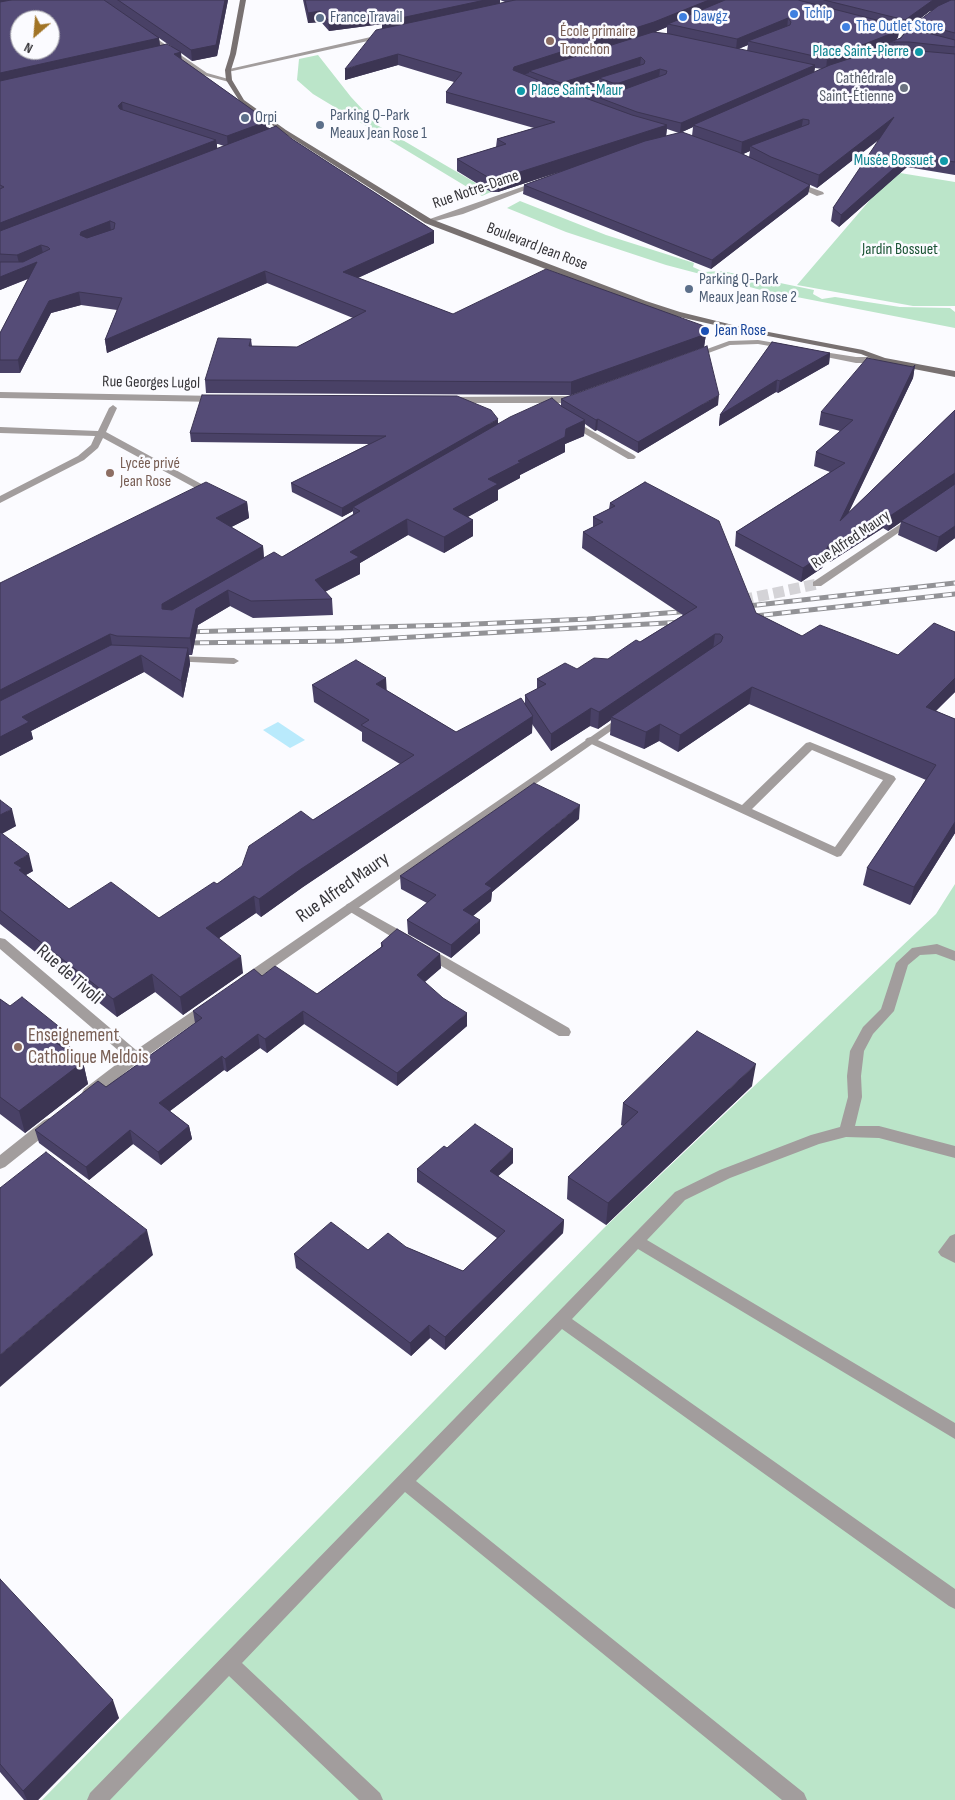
<!DOCTYPE html>
<meta charset="utf-8">
<style>
body{margin:0}
#map{position:relative;width:955px;height:1800px;overflow:hidden;background:#fbfbff;font-family:"Sofia Sans Condensed",sans-serif}
canvas{display:block}
.north{position:absolute;left:10px;top:10px;width:50px;height:50px;box-sizing:border-box;background:#fbfbff;border:1px solid #acacb0;border-radius:50%;rotate:207deg;font-size:14px;font-weight:700;line-height:20px;text-align:center;color:#363539}
.north::after{content:'';display:block;margin:auto;width:18px;height:22px;background:#a17426;clip-path:polygon(50% 0,100% 100%,50% 72%,0 100%)}
</style>
<div id="map">
<canvas width="955" height="1800"></canvas>
<div class="north">N</div>
</div>
<script>
const g = document.querySelector('canvas').getContext('2d');
g.lineJoin = 'round';
function paint(path, color) { g.fillStyle = color; g.fill(path, 'evenodd'); }
const shape = rows => new Path2D(rows.map(r => 'M' + r).join(''));
function trace(path, color, width, dash) { g.strokeStyle = color; g.lineWidth = width; g.lineCap = dash ? 'butt' : 'round'; g.setLineDash(dash || []); g.stroke(path); }
function label(font, color, halo, rows, align = 'center') {
  g.font = font + ' "Sofia Sans Condensed",sans-serif'; g.lineWidth = 5; g.setLineDash([]); g.textBaseline = 'middle'; g.strokeStyle = halo; g.fillStyle = color; for (const [text, x, y, turn = 0] of rows) {
    g.save(); g.translate(x, y); g.rotate((+turn || 0) * Math.PI / 180); g.textAlign = isNaN(turn) ? turn : align; if (halo) g.strokeText(text, 0, 0); g.fillText(text, 0, 0); g.restore();
  }
}
paint(shape([
 [318,55,351,97,377,125,491,192,482,196,313,94,297,80,299,59],
 [894,172,955,182,955,306,913,306,797,285],
 [520,201,606,235,694,263,693,267,704,272,722,271,814,290,813,294,822,299,835,297,900,307,950,308,955,312,955,328,761,290,666,265,566,232,507,208],
 [955,884,955,1800,42,1800,604,1228,936,914]
]), '#bbe5c9');
paint(shape([
 [278,722,305,740,290,748,263,730]
]), '#b9eafc');
trace(shape([
 [742,600,817,584]
]), '#d4d3d7', 11, [11, 5]);
paint(shape([
 [113,405,117,408,106,432,216,492,216,496,210,496,103,438,98,448,84,460,0,503,0,496,78,456,91,445,95,436,0,433,0,427,98,431,109,408,113,405],
 [571,419,634,455,636,457,634,459,628,459,568,424,568,420,571,419],
 [174,656,234,658,239,661,234,664,170,661,169,659,174,656],
 [591,737,742,805,806,743,810,742,894,776,896,779,841,856,837,857,587,742,585,740,587,738,591,737],
 [812,750,883,780,835,847,752,809,812,750],
 [351,903,412,937,413,940,412,943,402,943,347,910,345,907,347,904,351,903],
 [937,944,955,951,955,961,936,954,920,955,908,965,894,1011,873,1034,864,1051,861,1076,862,1097,855,1126,879,1126,955,1146,955,1158,879,1138,846,1137,819,1144,730,1178,685,1200,647,1240,955,1423,955,1439,638,1249,572,1319,955,1589,955,1609,949,1606,562,1329,416,1481,804,1793,807,1800,782,1800,405,1492,242,1663,380,1793,383,1800,359,1800,229,1676,110,1800,87,1800,90,1793,675,1192,720,1170,811,1135,840,1127,848,1097,847,1076,850,1051,863,1027,881,1009,896,963,912,948,937,944],
 [426,946,569,1028,571,1032,569,1036,559,1036,421,954,420,951,421,948,426,946],
 [955,1234,955,1263,941,1256,938,1252,950,1236,955,1234]
]), '#a29d9d');
paint(shape([
 [955,2,955,6,935,15,906,37,899,47,874,58,869,57,895,45,902,35,931,13,955,2]
]), '#a29d9d');
paint(shape([
 [147,32,207,73,232,80,229,82,203,75,145,35,147,32],
 [384,34,386,37,228,72,225,70,384,34],
 [539,181,541,182,541,184,463,214,428,223,424,221,539,181],
 [793,181,823,192,824,194,817,196,791,184,791,182,793,181],
 [914,515,917,516,917,520,821,586,813,586,813,582,914,515],
 [624,714,630,717,628,719,250,984,240,984,238,981,240,978,624,714],
 [0,938,5,939,136,1050,203,1004,208,1002,213,1004,215,1007,213,1010,140,1061,94,1097,89,1098,84,1097,82,1093,84,1089,126,1057,0,949,0,938],
 [49,1118,54,1120,56,1124,54,1128,5,1167,0,1169,0,1155,44,1120,49,1118]
]), '#a29d9d');
paint(shape([
 [758,340,787,345,791,347,787,349,758,344,730,345,695,358,688,356,729,341,758,340],
 [811,350,856,357,881,357,885,360,881,363,856,363,811,354,811,350],
 [0,392,218,396,222,399,218,402,0,398,0,392],
 [577,396,580,397,580,401,572,403,450,403,446,400,450,397,577,396]
]), '#a29d9d');
paint(shape([
 [240,0,246,0,236,54,231,70,232,80,244,100,286,130,431,219,646,301,680,312,737,326,863,350,885,358,955,371,955,377,883,363,861,354,737,330,675,316,640,305,425,223,282,132,240,102,226,80,225,70,230,54,240,0]
]), '#787171');
const rail = shape([
 [739,607,955,583],
 [746,617,955,594],
 [182,632,453,625,588,619,692,611],
 [182,643,341,641,684,622]
]);
trace(rail, '#929296', 5);
trace(rail, '#fbfbff', 3, [9]);
paint(shape([
 [0,0,228,0,217,56,192,61,181,53,181,59,268,121,269,129,292,139,434,231,434,243,358,278,453,314,706,334,704,347,571,395,206,393,205,380,251,339,252,346,297,347,353,318,267,283,107,353,105,340,117,310,81,305,51,313,20,373,0,373,0,333,28,279,0,290],
 [159,38,172,47,160,45],
 [217,144,218,144,224,146,217,149],
 [303,0,955,0,955,175,907,167,839,227,831,221,833,208,880,139,817,188,806,183,810,185,808,194,711,269,523,194,524,185,562,171,498,192,491,192,457,171,457,159,496,147,497,139,534,128,446,103,446,92,454,82,398,65,345,80,382,29,382,24,329,31,321,22,308,23],
 [500,0,505,2,500,3],
 [930,11,932,11,916,23,915,30,896,40,898,37,899,30,904,31],
 [667,27,667,34,655,32],
 [748,45,747,51,738,49],
 [890,45,889,50,876,51,884,47],
 [815,68,822,69,814,72],
 [599,80,599,86,590,83],
 [571,89,571,93,566,91],
 [693,127,692,136,682,132],
 [667,129,679,133,666,136],
 [750,151,749,157,743,154],
 [772,342,830,353,829,364,778,393,776,392,719,426,720,415],
 [915,365,913,378,848,513,955,410,955,538,936,552,898,535,901,522,888,531,883,528,830,562,827,558,822,568,801,582,735,546,736,532,830,472,814,466,816,452,840,431,819,425,821,412,913,367],
 [561,399,718,405,638,453,597,430,595,431,585,424,584,436,565,444,565,452,520,475,520,478,498,489,498,500,468,517,473,520,473,536,444,553,408,535,360,563,360,574,325,592,332,599,333,615,253,618,230,606,198,625,192,655,189,655,190,664,183,698,144,672,31,731,33,739,0,756,0,583,247,502,249,518,231,527,263,546,264,558,282,557,353,514,353,511,342,517,292,492,291,483,369,444,191,442,190,433,498,424,561,407],
 [645,482,756,613,802,636,898,655,955,632,955,692,936,711,955,719,955,833,910,905,863,885,867,868,926,780,749,704,678,752,659,741,644,749,610,735,611,720,598,729,590,726,551,751,532,724,532,733,303,887,261,917,256,913,219,938,243,973,183,1015,155,992,117,1017,0,924,0,800,16,826,2,833,33,871,26,875,69,909,159,918,217,884,313,820,400,764,362,741,362,732,314,702,312,685,386,678,386,690,456,732,525,703,525,695,537,689,537,679,577,669,608,659,640,642,683,615,582,548,583,532,593,527,593,517,609,509,610,503],
 [579,819,492,892,491,901,473,916,480,933,451,958,408,934,407,920,427,903,401,889,400,876],
 [381,943,440,954,441,968,425,982,467,1026,397,1086,304,1024,267,1053,260,1048,227,1072,224,1070,170,1111,189,1126,192,1139,161,1165,133,1144,89,1180,39,1143,35,1130,106,1087,195,1023,193,1011,262,976,317,994,381,947],
 [0,999,83,1062,88,1084,25,1133,0,1114],
 [752,1086,606,1225,567,1199,568,1177,623,1126,621,1125,623,1103],
 [447,1148,513,1163,498,1176,564,1220,563,1233,445,1350,430,1338,411,1356,296,1268,294,1254,368,1250,406,1247,463,1271,497,1238,417,1182,417,1169],
 [0,1579,119,1718,38,1800,24,1800,0,1772]
]), '#494166');
paint(shape([
 [0,0,27,0,0,5],
 [225,0,228,0,217,56,192,61,191,50],
 [485,0,500,0,499,8,383,33,382,24,329,31,328,20],
 [709,0,733,0,668,24,667,27,653,33,529,71,529,73,513,78,514,67],
 [933,0,955,0,930,11,904,31,905,20],
 [320,11,321,22,308,23,308,13],
 [788,18,787,29,748,41,748,45,736,50,737,39],
 [900,26,898,37,894,44,894,42,890,42,890,45,826,70,827,59],
 [159,38,160,48,0,84,0,73],
 [181,52,182,63,174,54],
 [398,54,398,65,345,80,345,69],
 [641,57,640,66,599,78,599,80,574,88,571,87,571,89,561,92,561,83],
 [815,65,814,75,693,125,693,127,680,133,681,123],
 [660,69,659,78,619,92,619,83],
 [122,102,123,113,118,106],
 [894,117,892,129,817,188,819,175],
 [803,119,801,131,750,146,750,151,741,155,742,142],
 [268,121,269,132,228,148,227,136],
 [667,125,666,137,498,192,498,179],
 [216,140,218,152,0,236,0,223],
 [909,155,907,167,839,227,841,215],
 [810,185,808,194,711,269,712,260],
 [110,221,111,233,82,247,80,235,81,232],
 [434,231,434,243,344,284,343,272],
 [41,245,44,257,20,267,17,255],
 [37,262,39,274,0,290,0,277],
 [265,271,267,283,107,353,105,340],
 [79,292,81,305,51,313,20,373,18,360,49,301],
 [706,334,704,347,571,395,571,382],
 [830,353,829,364,778,393,780,381],
 [915,365,913,378,838,535,840,521],
 [777,380,776,392,719,426,720,415],
 [719,395,718,405,638,453,638,442],
 [498,419,498,427,353,507,353,511,342,517,342,508],
 [598,419,597,430,595,431,596,420],
 [585,420,584,436,565,444,565,452,520,475,520,478,498,490,498,500,453,525,453,509,488,479,518,461,566,429],
 [955,473,955,485,888,531,890,516],
 [247,502,249,518,218,534,216,518],
 [885,514,883,528,830,562,832,548],
 [407,519,408,535,360,563,360,574,316,596,315,580,350,552],
 [473,520,473,536,444,553,444,537],
 [955,526,955,538,936,552,939,537],
 [829,544,827,558,822,568,801,582,803,568],
 [263,546,264,562,164,626,162,604],
 [228,590,230,606,198,625,192,655,190,638,196,609],
 [110,634,113,650,0,709,0,690],
 [715,634,713,650,611,717,611,720,598,729,599,712],
 [188,648,190,664,183,698,181,681],
 [141,655,144,672,31,731,33,739,0,756,0,737,22,717],
 [386,678,387,695,376,684],
 [955,678,955,692,922,724,926,707],
 [752,687,749,704,678,752,680,735],
 [591,708,590,726,551,751,551,734],
 [533,716,532,733,303,887,261,917,259,899,301,869],
 [660,724,659,741,644,749,646,732],
 [580,805,579,819,492,892,491,901,463,924,463,910,485,884],
 [12,809,16,826,0,835,0,815],
 [955,822,955,833,910,905,914,887],
 [29,854,33,871,24,876,14,863],
 [254,896,256,913,209,945,206,928],
 [480,920,480,933,451,958,451,945],
 [440,954,441,968,417,988,417,975],
 [241,956,243,973,183,1015,180,997],
 [152,974,155,992,117,1017,113,999],
 [303,1011,304,1024,267,1053,265,1039],
 [467,1013,467,1026,397,1086,397,1073],
 [67,1033,72,1055,55,1042],
 [258,1034,260,1048,227,1072,225,1059],
 [222,1056,224,1070,162,1117,159,1103],
 [83,1062,88,1084,25,1133,19,1111],
 [756,1064,752,1086,606,1225,608,1203],
 [189,1126,192,1139,161,1165,158,1152],
 [130,1130,133,1144,89,1180,86,1167],
 [513,1149,513,1163,489,1184,490,1171],
 [564,1220,563,1233,445,1350,445,1337],
 [147,1230,153,1255,0,1387,0,1355],
 [429,1325,430,1338,411,1356,410,1343],
 [113,1700,119,1718,38,1800,27,1800,23,1791]
]), '#3c3553');
const building = shape([
 [11,0,104,0,159,38,0,73,0,2,11,0],
 [20,20,50,20,50,50,20,50,20,20],
 [118,0,225,0,216,45,191,50,118,0],
 [305,0,485,0,382,22,390,12,328,20,320,11,308,13,305,0],
 [515,0,709,0,654,22,514,67,513,70,558,88,632,115,667,125,498,179,491,179,457,159,506,144,497,139,555,122,446,92,462,73,398,54,345,69,376,30,515,0],
 [725,0,798,0,900,26,895,32,827,59,748,41,790,25,791,22,788,18,737,39,668,24,725,0],
 [824,0,933,0,905,20,824,0],
 [951,0,955,0,955,33,916,23,938,6,951,0],
 [908,28,955,40,955,47,909,42,890,42,901,38,908,28],
 [653,32,670,34,815,65,681,123,637,112,571,87,587,82,609,89,620,91,666,74,667,71,660,69,619,83,613,83,599,78,644,64,645,61,641,57,561,83,529,71,653,32],
 [167,44,181,52,174,54,268,121,227,136,122,102,118,106,120,109,216,140,0,223,0,189,4,187,0,185,0,81,167,44],
 [909,50,955,54,955,162,909,155,841,215,833,208,894,117,819,175,771,157,750,146,809,124,809,120,803,119,742,142,693,125,830,65,873,51,909,50],
 [276,126,292,139,434,231,343,272,453,314,546,269,704,326,706,334,571,382,205,380,218,338,251,339,249,346,297,347,366,311,265,271,105,340,122,298,79,292,49,301,18,360,0,360,0,333,37,262,0,277,0,262,23,262,50,249,48,247,41,245,17,255,0,254,0,231,276,126],
 [110,221,115,223,114,229,87,238,80,235,81,232,110,221],
 [682,132,738,152,810,185,712,260,524,185,645,141,682,132],
 [772,342,830,353,780,381,777,380,720,415,772,342],
 [707,346,719,395,638,442,598,419,596,420,561,399,707,346],
 [867,358,913,367,915,365,840,521,955,410,955,473,890,516,885,514,832,548,829,544,824,554,803,568,736,532,845,463,816,452,853,420,821,412,867,358],
 [202,395,457,396,491,410,498,419,342,508,291,483,386,436,190,433,202,395],
 [552,398,561,406,585,420,566,429,565,437,518,461,521,462,488,479,498,484,453,509,473,520,444,537,407,519,350,552,359,557,315,580,332,599,251,601,228,590,196,609,190,638,117,636,110,634,0,690,0,583,206,482,247,502,216,518,263,546,162,604,162,609,172,610,274,552,282,557,360,511,353,507,510,417,552,398],
 [645,482,719,521,756,613,802,636,820,625,898,655,934,623,955,632,955,678,926,707,955,719,955,822,914,887,867,868,936,765,752,687,680,735,660,724,646,732,611,717,721,642,723,637,720,634,715,634,599,712,591,708,551,734,525,695,546,684,537,679,565,663,577,669,594,658,608,659,636,640,640,642,697,607,583,532,603,522,593,517,615,506,610,503,645,482],
 [955,484,955,526,939,537,901,521,955,484],
 [111,645,188,648,181,681,141,655,22,717,29,722,0,737,0,701,111,645],
 [356,660,386,678,376,684,456,732,521,698,533,716,301,869,259,899,254,896,206,928,241,956,180,997,152,974,113,999,0,910,0,832,29,854,14,863,22,868,19,870,69,909,111,882,159,918,214,882,217,884,242,866,249,846,301,811,313,820,414,755,361,725,369,720,312,685,356,660],
 [534,783,580,805,485,884,492,888,463,910,480,920,451,945,407,920,436,895,400,876,534,783],
 [0,800,12,809,0,815,0,800],
 [397,929,440,954,417,975,443,998,467,1013,397,1073,303,1011,265,1039,258,1034,225,1059,222,1056,159,1103,189,1126,158,1152,130,1130,86,1167,35,1130,98,1081,106,1087,202,1018,193,1011,254,969,262,976,275,966,317,994,383,946,381,943,397,929],
 [22,997,67,1033,55,1042,83,1062,19,1111,0,1097,0,999,10,1006,22,997],
 [697,1031,756,1064,608,1203,568,1177,638,1112,623,1103,697,1031],
 [475,1124,513,1149,490,1171,564,1220,445,1337,429,1325,410,1343,294,1254,331,1222,368,1250,388,1233,406,1247,463,1271,505,1231,417,1169,444,1146,447,1148,475,1124],
 [46,1152,147,1230,0,1355,0,1188,46,1152],
 [0,1579,113,1700,23,1791,0,1764,0,1579]
]);
paint(building, '#554c77');
trace(building, '#3c3553', 1);
for (const [x, y, r, color] of [
 [794,14,5,"#3f7fe0"],
 [683,17,5,"#3f7fe0"],
 [320,18,5,"#5c6f8a"],
 [846,27,5,"#3f7fe0"],
 [550,41,5,"#8d6e63"],
 [919,52,5,"#0f9aa8"],
 [904,88,5,"#6b7280"],
 [521,91,5,"#0f9aa8"],
 [245,118,5,"#5c6f8a"],
 [320,125,5,"#5c6f8a"],
 [944,161,5,"#0f9aa8"],
 [689,289,5,"#5c6f8a"],
 [705,331,5,"#1a4fb4"],
 [110,473,5,"#8d6e63"],
 [18,1047,5,"#8d6e63"]
]) { const dot = new Path2D(); dot.arc(x, y, r, 0, 2 * Math.PI); g.fillStyle = color; g.fill(dot); trace(dot, '#fbfbff', 2); }
label('16px', '#366cbe', '#fbfbff', [
 ["Tchip",804,14],
 ["Dawgz",693,17],
 ["The Outlet Store",856,27]
], 'left');
label('16px', '#4e5e75', '#fbfbff', [
 ["France Travail",330,18],
 ["Parking Q-Park",330,116],
 ["Meaux Jean Rose 1",330,134],
 ["Orpi",255,118],
 ["Parking Q-Park",699,280],
 ["Meaux Jean Rose 2",699,298]
], 'left');
label('16px', '#785e54', '#fbfbff', [
 ["École primaire",560,32],
 ["Tronchon",560,50],
 ["Lycée privé",120,464],
 ["Jean Rose",120,482]
], 'left');
label('16px', '#0d838f', '#fbfbff', [
 ["Place Saint-Pierre",909,52],
 ["Place Saint-Maur",531,91,"left"],
 ["Musée Bossuet",934,161]
], 'right');
label('16px', '#5b616d', '#fbfbff', [
 ["Cathédrale",894,79],
 ["Saint-Étienne",894,97]
], 'right');
label('16px', '#363539', '#fbfbff', [
 ["Rue Notre-Dame",476,190,-19],
 ["Boulevard Jean Rose",537,247,21],
 ["Rue Georges Lugol",151,383,1],
 ["Rue Alfred Maury",851,540,-34]
]);
label('16px', '#1a5334', '#fbfbff', [
 ["Jardin Bossuet",900,250]
]);
label('16px', '#164399', '#fbfbff', [
 ["Jean Rose",715,331]
], 'left');
label('19px', '#363539', '#fbfbff', [
 ["Rue Alfred Maury",343,888,-35],
 ["Rue de Tivoli",69,975,41]
]);
label('19px', '#785e54', '#fbfbff', [
 ["Enseignement",28,1036],
 ["Catholique Meldois",28,1058]
], 'left');
</script>
